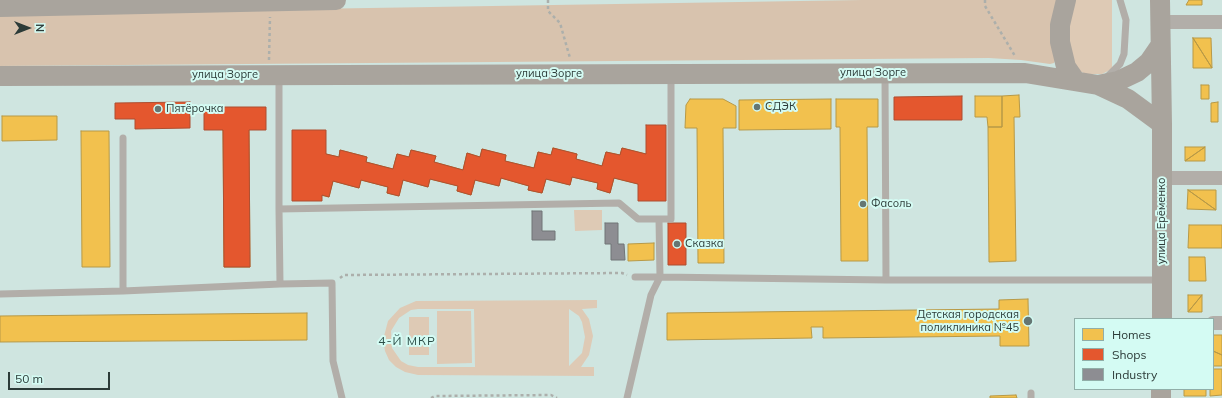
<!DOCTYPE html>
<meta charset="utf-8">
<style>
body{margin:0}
#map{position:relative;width:1222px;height:398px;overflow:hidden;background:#cfe5e0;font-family:Mulish,sans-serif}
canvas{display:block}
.legend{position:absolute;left:1074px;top:318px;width:140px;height:72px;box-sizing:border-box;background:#d4fbf3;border:1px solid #91aea8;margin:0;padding:5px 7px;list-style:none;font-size:12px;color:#2c3b38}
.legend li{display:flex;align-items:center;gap:8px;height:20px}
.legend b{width:20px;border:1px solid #91aea8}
.north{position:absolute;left:8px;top:8px;width:40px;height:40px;-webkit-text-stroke:3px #d4fbf3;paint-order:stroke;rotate:90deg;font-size:11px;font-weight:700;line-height:16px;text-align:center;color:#2c3b38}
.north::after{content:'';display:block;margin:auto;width:14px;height:18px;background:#2c3b38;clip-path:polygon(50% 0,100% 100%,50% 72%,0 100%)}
.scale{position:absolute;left:8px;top:372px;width:102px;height:18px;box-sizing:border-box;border:2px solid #2c3b38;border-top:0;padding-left:5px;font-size:12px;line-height:14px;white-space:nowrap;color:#2c3b38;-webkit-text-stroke:3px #d4fbf3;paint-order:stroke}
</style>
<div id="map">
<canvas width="1222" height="398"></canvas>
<ul class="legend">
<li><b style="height:11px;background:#f2c14e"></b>Homes</li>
<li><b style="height:11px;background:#e4572e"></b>Shops</li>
<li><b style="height:11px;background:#8d8d92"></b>Industry</li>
</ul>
<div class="north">N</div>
<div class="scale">50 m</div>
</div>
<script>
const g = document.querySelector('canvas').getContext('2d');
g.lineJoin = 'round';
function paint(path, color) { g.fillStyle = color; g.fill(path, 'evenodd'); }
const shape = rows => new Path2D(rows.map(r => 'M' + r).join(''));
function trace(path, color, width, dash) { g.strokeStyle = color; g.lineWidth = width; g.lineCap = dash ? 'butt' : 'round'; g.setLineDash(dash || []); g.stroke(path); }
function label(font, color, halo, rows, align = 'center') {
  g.font = font + ' Mulish,sans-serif'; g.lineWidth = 4; g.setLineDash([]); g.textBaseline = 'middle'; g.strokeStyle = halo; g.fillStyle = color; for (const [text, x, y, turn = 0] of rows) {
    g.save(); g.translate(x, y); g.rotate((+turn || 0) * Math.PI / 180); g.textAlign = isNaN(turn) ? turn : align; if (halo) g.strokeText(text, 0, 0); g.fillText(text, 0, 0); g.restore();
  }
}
paint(shape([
 [1075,0,1112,0,1112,69,1102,74,1086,74,1079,71,1069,61,1070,7],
 [574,210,602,210,602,230,575,231],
 [597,300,597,308,582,309,589,319,593,336,589,355,581,367,594,367,594,376,418,375,405,372,396,367,389,360,385,351,383,340,388,321,400,308,416,301],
 [418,309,474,309,475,367,418,367,408,365,401,361,392,348,391,331,399,318,411,310],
 [569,309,579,316,582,322,585,337,582,353,569,366],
 [437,311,471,311,472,363,437,364],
 [409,317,429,317,429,355,409,355]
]), '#decab5');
paint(shape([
 [862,0,1060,0,1056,59,1054,63,1050,64,1021,60,989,58,0,66,0,14]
]), '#d8c3ae');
const homes = shape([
 [1189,0,1202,0,1202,5,1186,5,1189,0],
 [1193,38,1212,68,1193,68,1193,38],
 [1193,38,1211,38,1212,68,1193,38],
 [1201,85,1209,85,1209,99,1201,99,1201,85],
 [1019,95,1020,117,1014,117,1016,261,989,262,988,127,1002,127,1002,96,1019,95],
 [975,96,1002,96,1002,127,988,127,987,117,975,117,975,96],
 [690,99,723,99,736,106,736,128,723,128,724,263,698,263,697,128,685,128,686,105,690,99],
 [831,99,831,129,739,130,739,100,831,99],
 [836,99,878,99,878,127,867,127,868,261,841,261,840,127,836,127,836,99],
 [1218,102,1218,122,1211,122,1211,103,1218,102],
 [2,116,57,116,57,140,2,141,2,116],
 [223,130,249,130,250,267,224,267,223,130],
 [81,131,109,131,110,267,82,267,81,131],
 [1185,147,1205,147,1185,161,1185,147],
 [1205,147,1205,161,1185,161,1205,147],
 [553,148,577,154,576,159,602,166,606,152,620,155,622,148,646,154,644,159,658,163,654,180,640,177,638,184,614,178,610,193,597,189,598,183,572,177,570,185,546,179,542,193,528,190,529,186,501,178,499,186,475,180,471,195,457,191,458,186,430,179,428,187,403,180,399,196,387,193,388,187,361,180,359,188,333,181,329,197,316,194,318,186,305,183,310,165,322,168,326,154,339,157,340,150,367,157,366,162,393,169,397,154,409,157,411,150,436,156,434,162,463,170,467,153,480,157,482,149,506,155,505,161,534,168,538,152,551,155,553,148],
 [1188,190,1216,190,1216,210,1188,190],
 [1188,190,1216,210,1187,209,1188,190],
 [1189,225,1222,225,1222,248,1188,248,1189,225],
 [654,243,654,260,628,261,628,244,654,243],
 [1189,257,1205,257,1206,281,1189,281,1189,257],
 [1188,295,1202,295,1188,312,1188,295],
 [1202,295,1202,312,1188,312,1202,295],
 [1028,299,1029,346,1000,346,1000,336,823,338,823,327,811,327,812,338,667,340,667,313,999,309,999,300,1028,299],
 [307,313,307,340,0,342,0,316,307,313],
 [1213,335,1222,335,1222,355,1213,351,1213,335],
 [1213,351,1222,355,1222,366,1213,366,1213,351],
 [1213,369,1222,369,1222,395,1210,396,1210,389,1213,389,1213,369],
 [1184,389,1206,389,1206,396,1184,396,1184,389],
 [1016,395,1017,398,990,398,990,396,1016,395]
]);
paint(homes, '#f2c14e');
trace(homes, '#b79947', 1);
const shops = shape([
 [962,96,962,120,894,120,894,97,962,96],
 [190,102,190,128,135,129,135,119,115,119,115,103,190,102],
 [204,107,266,107,266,130,249,130,250,267,224,267,223,130,204,130,204,107],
 [646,125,666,125,666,201,638,201,638,184,614,178,610,193,597,189,598,183,572,177,570,185,546,179,542,193,528,190,529,186,501,178,499,186,475,180,471,195,457,191,458,186,430,179,428,187,403,180,399,196,387,193,388,187,361,180,359,188,333,181,329,197,322,195,322,201,292,201,292,130,326,130,326,154,339,157,340,150,367,157,366,162,393,169,397,154,409,157,411,150,436,156,434,162,463,170,467,153,480,157,482,149,506,155,505,161,534,168,538,152,551,155,553,148,577,154,576,159,602,166,606,152,620,155,622,148,646,154,646,125],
 [668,223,686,223,686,265,668,265,668,223]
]);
paint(shops, '#e4572e');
trace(shops, '#ad4f31', 1);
const industry = shape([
 [532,211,542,211,542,231,555,231,555,240,532,240,532,211],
 [605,223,618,223,618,244,624,244,625,260,611,260,611,244,605,244,605,223]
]);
paint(industry, '#8d8d92');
trace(industry, '#707477', 1);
trace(shape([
 [548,0,548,11,560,23,570,58],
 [985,0,985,6,1015,56],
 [269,60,270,17],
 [340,278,344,275,622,273,627,275],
 [431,398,435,396,551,395,557,398]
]), '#acafab', 2.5, [3, 3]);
trace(shape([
 [885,75,886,280],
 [279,77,279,209,619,203,638,219,671,219,671,76],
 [1107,77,1120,64,1124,54,1126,20,1120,0],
 [123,138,123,291],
 [659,219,660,277,886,280,1160,280],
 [280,284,332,283,333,361,342,398],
 [0,294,123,291,280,284,279,209],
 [1031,393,1031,398],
 [627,398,651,295,660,277,635,277]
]), '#b2aea9', 7);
trace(shape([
 [1160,22,1222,22],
 [1162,178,1222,178],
 [1213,323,1222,323]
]), '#b2aea9', 14);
trace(shape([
 [1066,0,1060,25,1060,42,1066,67,1075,80],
 [1160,0,1162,124,1162,319],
 [0,7,336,0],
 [0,76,1025,73,1098,85,1128,99,1162,124],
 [1098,85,1118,81,1137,72,1149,62,1160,46],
 [1161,398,1161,389]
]), '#a9a49d', 20);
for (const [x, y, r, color] of [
 [757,107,4,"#657673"],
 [158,109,4,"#657673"],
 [863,204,4,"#657673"],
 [677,244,4,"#657673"],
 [1028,321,5,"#657673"]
]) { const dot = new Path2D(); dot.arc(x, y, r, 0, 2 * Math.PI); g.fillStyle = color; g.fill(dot); trace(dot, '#d4fbf3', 1.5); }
label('11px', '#2c3b38', '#d4fbf3', [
 ["улица Зорге",873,73],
 ["улица Зорге",549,74],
 ["улица Зорге",225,75],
 ["улица Ерёменко",1162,221,-90]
]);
label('11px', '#2c3b38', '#d4fbf3', [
 ["СДЭК",765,107],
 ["Пятёрочка",166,109],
 ["Фасоль",871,204],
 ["Сказка",685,244],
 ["Детская городская",1019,315,"right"],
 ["поликлиника №45",1019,328,"right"]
], 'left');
g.letterSpacing = '1px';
label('12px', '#2c4e48', '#d4fbf3', [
 ["4-Й МКР",407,341]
]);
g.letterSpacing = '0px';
</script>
